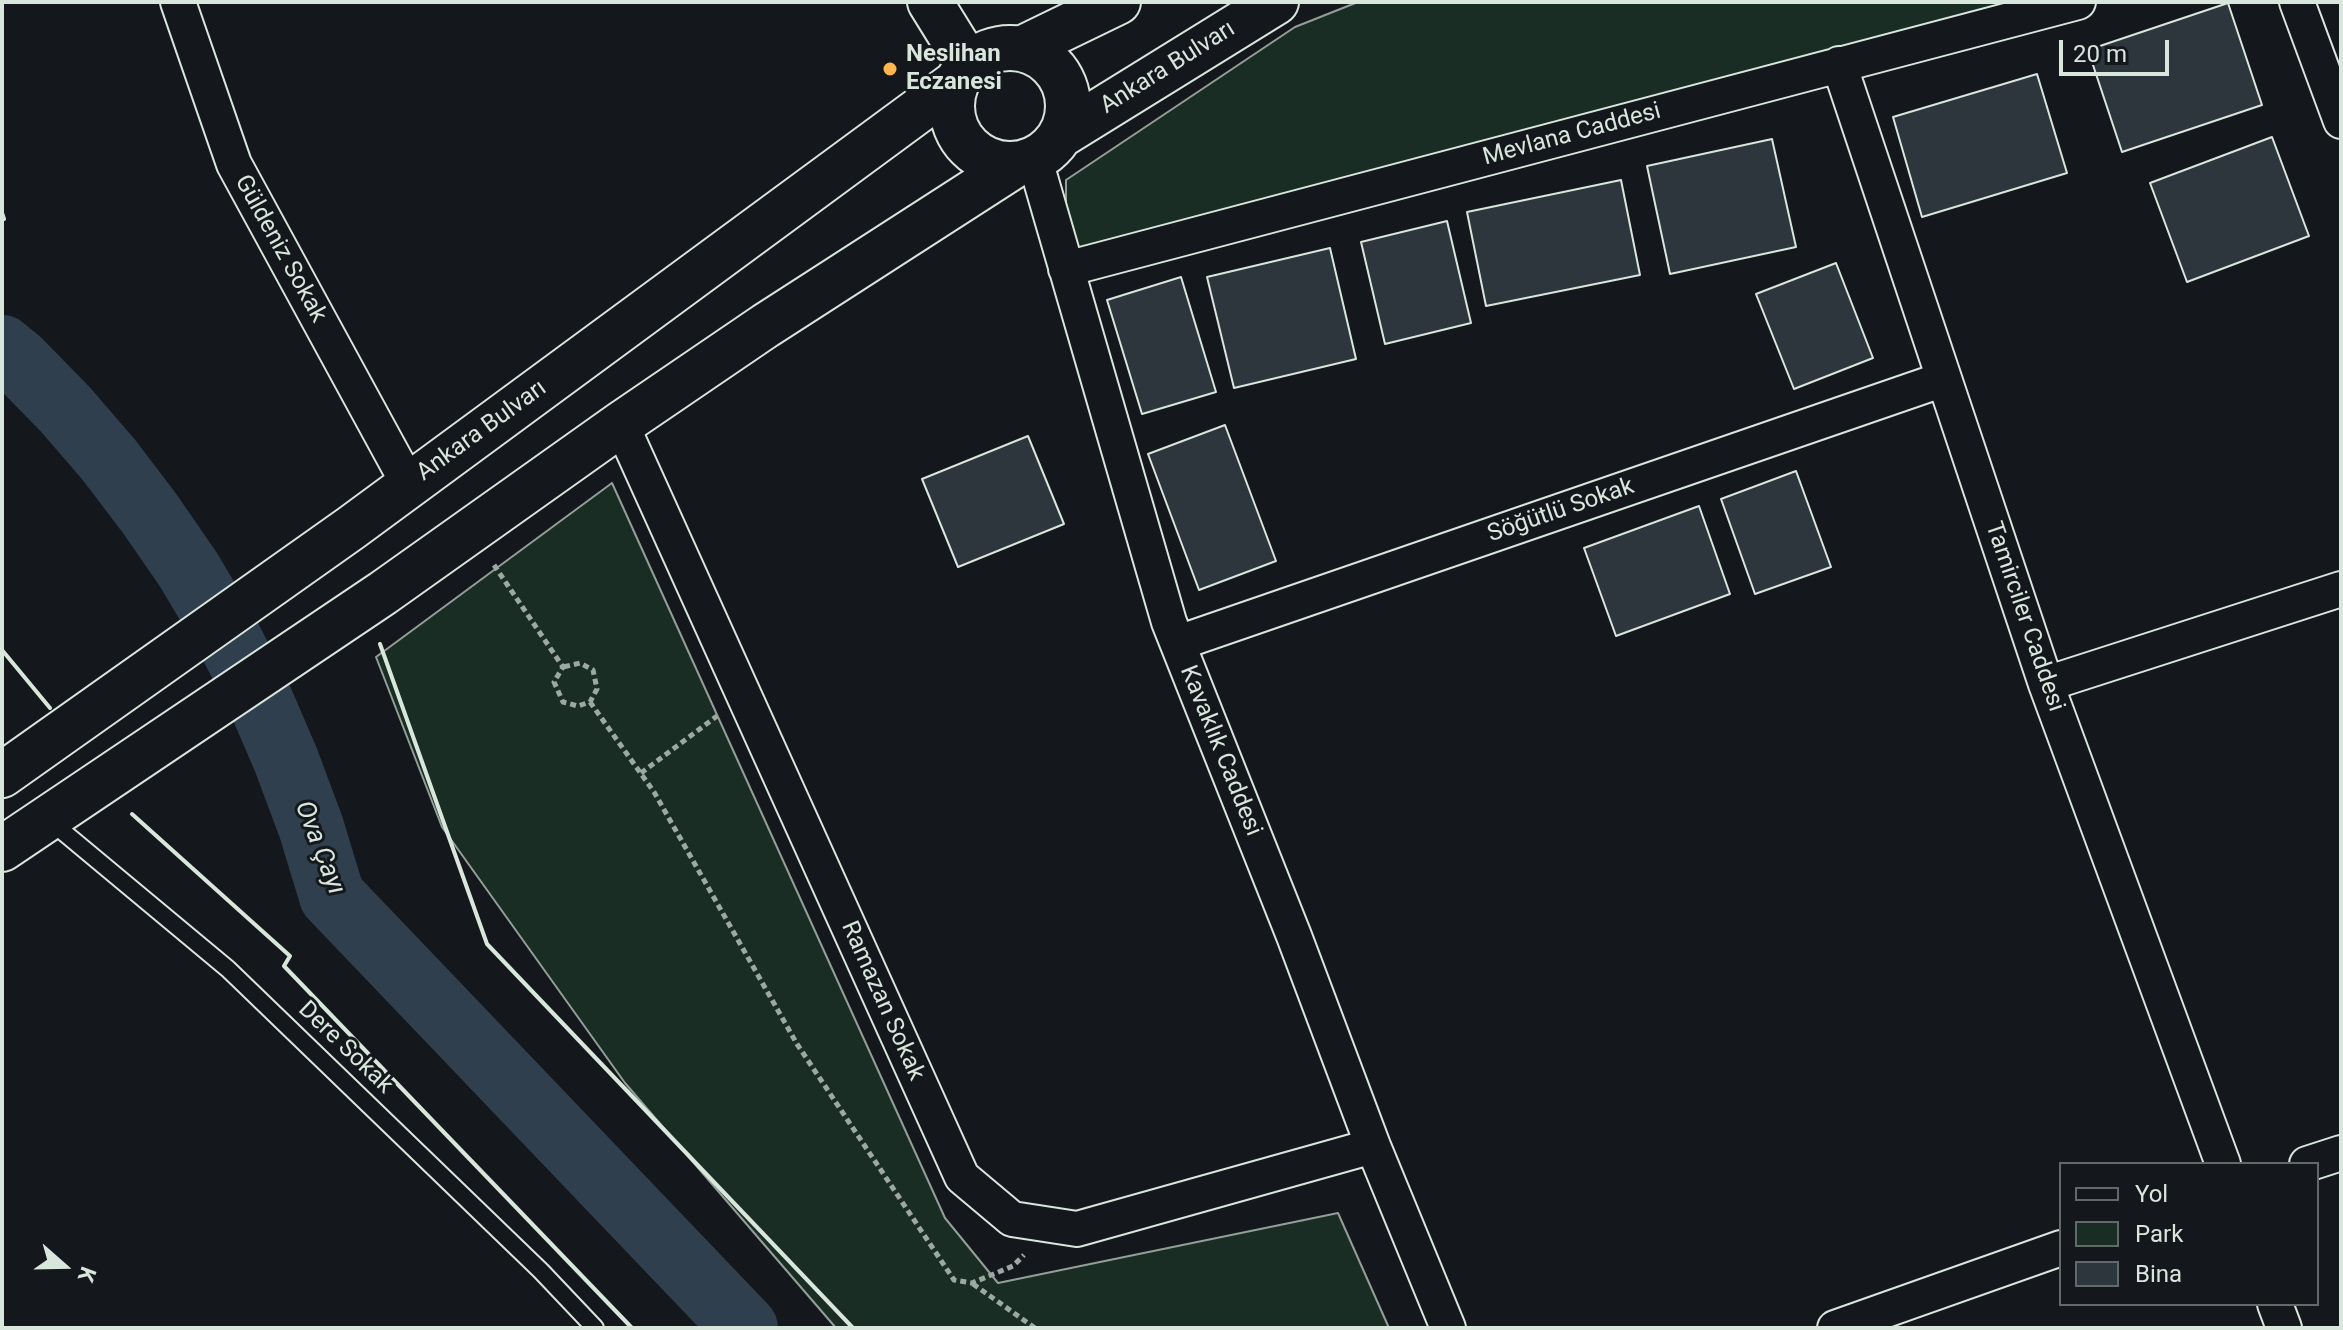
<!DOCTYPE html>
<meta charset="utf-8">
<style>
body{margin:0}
#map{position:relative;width:2343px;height:1330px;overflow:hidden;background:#14181c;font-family:Roboto,sans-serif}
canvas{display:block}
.frame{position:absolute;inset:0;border:4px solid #d8e6dc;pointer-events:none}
.legend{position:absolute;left:2059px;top:1162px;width:260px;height:144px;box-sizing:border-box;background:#14181c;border:2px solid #626a69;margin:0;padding:10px 14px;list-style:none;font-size:24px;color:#d8e6dc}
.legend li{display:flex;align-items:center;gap:16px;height:40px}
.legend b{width:40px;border:2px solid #626a69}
.north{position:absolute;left:24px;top:1226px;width:80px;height:80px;-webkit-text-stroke:6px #14181c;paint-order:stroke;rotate:110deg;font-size:22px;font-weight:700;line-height:32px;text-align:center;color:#d8e6dc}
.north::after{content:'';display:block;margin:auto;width:28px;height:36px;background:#d8e6dc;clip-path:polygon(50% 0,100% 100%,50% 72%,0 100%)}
.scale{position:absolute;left:2059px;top:40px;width:110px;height:36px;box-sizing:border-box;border:4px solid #d8e6dc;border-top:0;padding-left:10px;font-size:24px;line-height:28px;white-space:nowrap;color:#d8e6dc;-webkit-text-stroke:6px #14181c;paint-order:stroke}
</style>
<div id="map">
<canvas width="2343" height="1330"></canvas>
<div class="frame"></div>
<ul class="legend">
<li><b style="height:10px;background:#14181c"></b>Yol</li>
<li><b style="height:22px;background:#1a2d24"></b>Park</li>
<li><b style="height:22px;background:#2c363c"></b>Bina</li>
</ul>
<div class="north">K</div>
<div class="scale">20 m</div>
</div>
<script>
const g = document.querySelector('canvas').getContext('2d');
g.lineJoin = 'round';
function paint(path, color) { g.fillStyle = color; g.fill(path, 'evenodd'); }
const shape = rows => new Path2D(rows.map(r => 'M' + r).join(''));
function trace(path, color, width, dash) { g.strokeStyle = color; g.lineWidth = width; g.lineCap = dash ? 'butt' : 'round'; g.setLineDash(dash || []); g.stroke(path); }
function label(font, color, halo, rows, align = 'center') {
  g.font = font + ' Roboto,sans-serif'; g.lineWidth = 6; g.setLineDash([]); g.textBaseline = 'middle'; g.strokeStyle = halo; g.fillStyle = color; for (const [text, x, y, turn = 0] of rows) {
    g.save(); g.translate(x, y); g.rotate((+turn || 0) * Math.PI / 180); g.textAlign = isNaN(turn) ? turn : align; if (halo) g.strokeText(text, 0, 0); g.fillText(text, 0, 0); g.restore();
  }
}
const green = shape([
 [1358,2,2018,2,1066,269,1066,180,1295,27,1358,2],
 [612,483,945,1218,998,1283,1338,1213,1389,1328,836,1328,625,1083,442,827,376,657,612,483]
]);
paint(green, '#1a2d24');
trace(green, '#939e99', 2);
trace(shape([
 [2,348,18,361,65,409,109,460,150,514,188,569,225,631,258,695,286,760,311,827,332,896,745,1328]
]), '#2f3f4d', 66);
const building = shape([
 [2228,3,2262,105,2122,152,2088,50,2228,3],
 [2037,74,2067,173,1922,217,1893,117,2037,74],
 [2272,137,2309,236,2187,282,2150,183,2272,137],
 [1772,139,1796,247,1670,274,1647,166,1772,139],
 [1621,180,1640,275,1486,306,1467,212,1621,180],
 [1447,221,1471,323,1385,344,1361,242,1447,221],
 [1330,248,1356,359,1234,388,1207,277,1330,248],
 [1836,263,1873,358,1794,389,1756,294,1836,263],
 [1181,277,1216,392,1142,414,1107,300,1181,277],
 [1225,425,1276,561,1199,590,1148,454,1225,425],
 [1028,436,1064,524,958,567,922,479,1028,436],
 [1796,471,1831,567,1755,594,1721,499,1796,471],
 [1699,506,1730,594,1616,636,1584,548,1699,506]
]);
paint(building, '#2c363c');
trace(building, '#d8e6dc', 2);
const lane = shape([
 [49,820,228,969,541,1271,595,1328]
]);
const street = shape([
 [178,2,234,164,409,485],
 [2297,2,2341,121],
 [1839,64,2046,684,2223,1164],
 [1035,160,1169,622,1294,936,1373,1146,1448,1328],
 [1066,269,2078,2],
 [621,424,962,1177,1012,1219,1077,1229,1373,1146],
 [1178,643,1944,379],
 [2046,684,2341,589],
 [2307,1164,2341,1153],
 [2275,1304,2284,1328],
 [1835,1328,2061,1248]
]);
const secondary = shape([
 [930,2,969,65],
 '952 106a58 58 0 1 1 116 0a58 58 0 1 1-116 0Z',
 [1021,49,1118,2],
 [1061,135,1276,2],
 [2,775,351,528,957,82],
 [2,849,383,593,621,424,765,326,1015,165]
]);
trace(lane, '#d8e6dc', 20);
trace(street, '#d8e6dc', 38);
trace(secondary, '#d8e6dc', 48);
trace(shape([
 [494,565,563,667,554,682,563,702,578,706,590,702,597,689,593,670,580,663,563,667],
 [590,702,654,792,797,1044,954,1280,972,1283,1013,1266,1024,1255],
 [641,773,717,716],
 [973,1284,1035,1328]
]), '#9da8a2', 5, [6, 4]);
trace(lane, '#14181c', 16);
trace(street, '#14181c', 34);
trace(secondary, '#14181c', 44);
trace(shape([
 [2,213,4,219],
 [380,644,487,944,853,1328],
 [2,650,50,708],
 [132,814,290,956,284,966,632,1328]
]), '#d8e6dc', 4);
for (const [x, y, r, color] of [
 [890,69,8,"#ffb74d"]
]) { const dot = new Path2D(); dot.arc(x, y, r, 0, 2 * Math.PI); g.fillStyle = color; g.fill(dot); trace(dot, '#14181c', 3); }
label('bold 24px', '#d8e6dc', '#14181c', [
 ["Neslihan",906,55],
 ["Eczanesi",906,83]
], 'left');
label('24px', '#d8e6dc', '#14181c', [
 ["Ankara Bulvarı",1168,68,-32],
 ["Mevlana Caddesi",1572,135,-15],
 ["Güldeniz Sokak",280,249,61],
 ["Ankara Bulvarı",482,431,-36],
 ["Söğütlü Sokak",1561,511,-19],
 ["Tamirciler Caddesi",2024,617,71],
 ["Kavaklık Caddesi",1220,751,68],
 ["Ramazan Sokak",882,1001,66],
 ["Dere Sokak",345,1048,44]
]);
label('italic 26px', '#d8e6dc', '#14181c', [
 ["Ova Çayı",319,848,69]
]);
</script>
